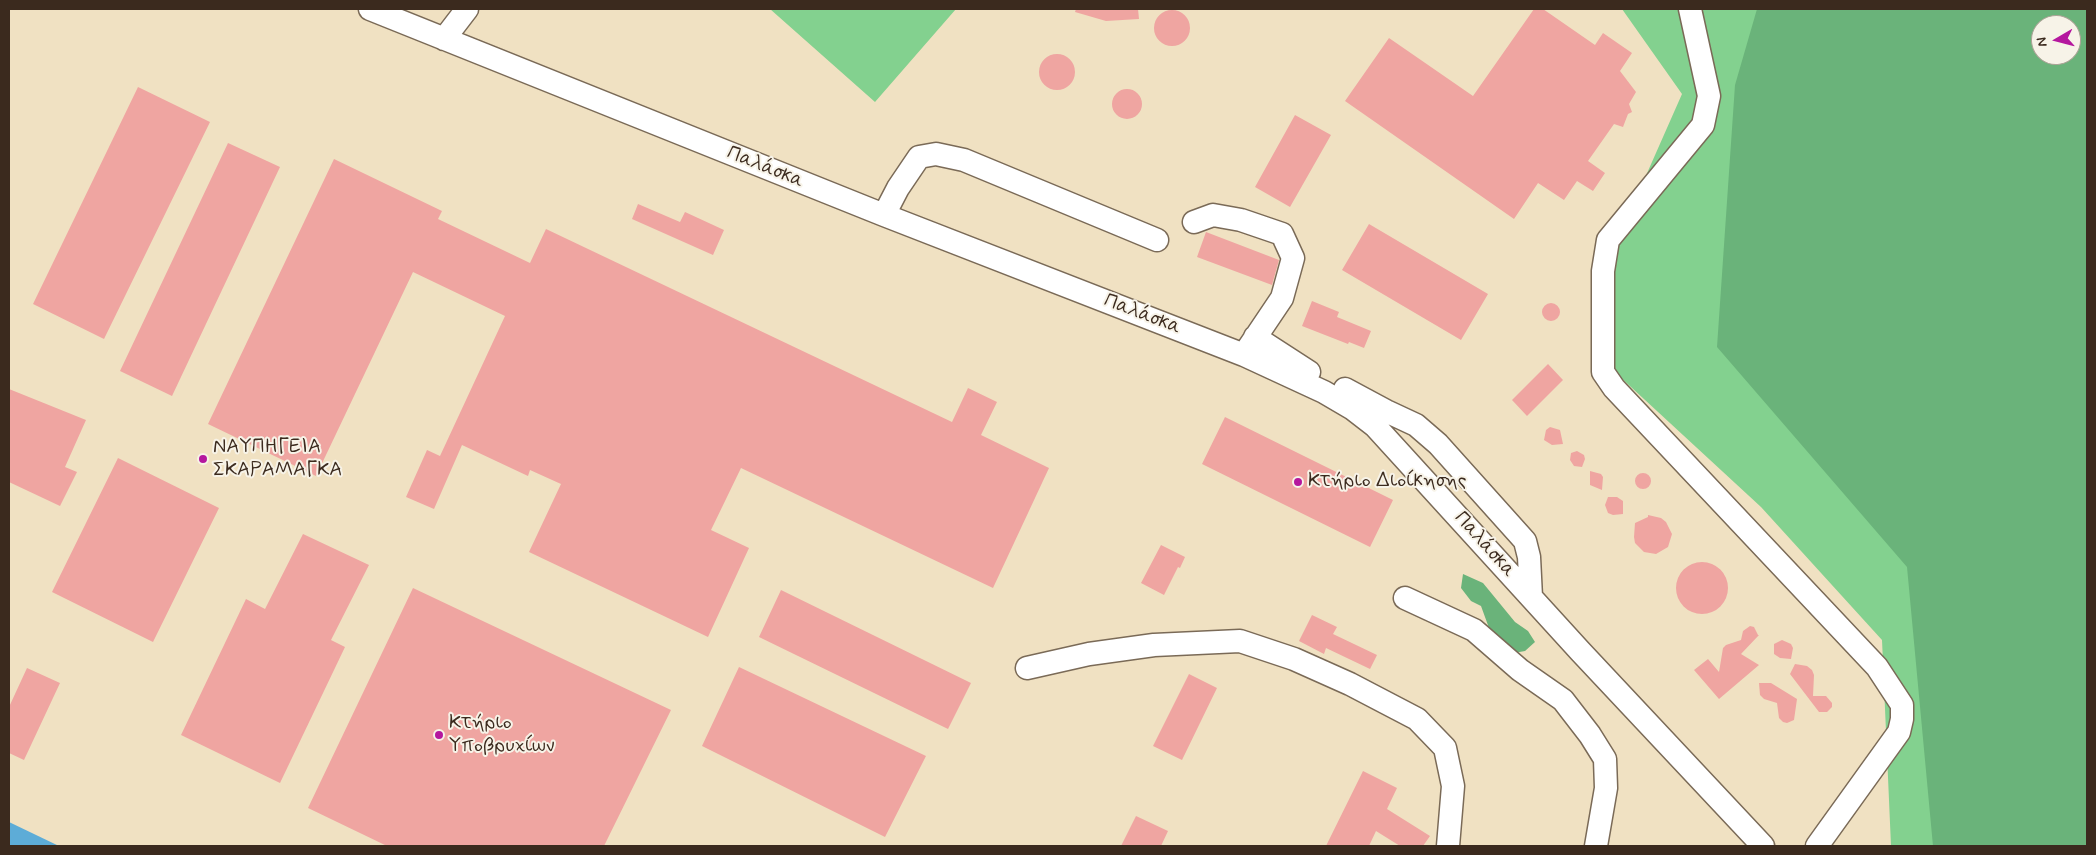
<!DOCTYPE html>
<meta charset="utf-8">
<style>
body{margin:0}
#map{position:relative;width:2096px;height:855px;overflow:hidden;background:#f0e1c2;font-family:Mynerve,sans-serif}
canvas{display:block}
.frame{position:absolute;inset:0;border:10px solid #3b2a1e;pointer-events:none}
.north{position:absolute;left:2031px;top:15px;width:50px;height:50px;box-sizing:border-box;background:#f7f3e8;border:1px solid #aca397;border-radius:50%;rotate:262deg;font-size:14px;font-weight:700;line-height:20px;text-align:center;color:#3b2a1e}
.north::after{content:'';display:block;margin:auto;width:18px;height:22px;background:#b5179e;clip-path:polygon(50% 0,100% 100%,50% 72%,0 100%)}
</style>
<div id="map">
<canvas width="2096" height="855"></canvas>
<div class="frame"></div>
<div class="north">N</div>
</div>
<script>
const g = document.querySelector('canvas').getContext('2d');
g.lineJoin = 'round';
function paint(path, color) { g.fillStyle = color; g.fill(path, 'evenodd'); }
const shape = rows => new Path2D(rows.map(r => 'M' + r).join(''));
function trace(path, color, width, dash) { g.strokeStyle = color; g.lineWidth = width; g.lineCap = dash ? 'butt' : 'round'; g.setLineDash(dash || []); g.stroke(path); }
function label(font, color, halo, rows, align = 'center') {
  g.font = font + ' Mynerve,sans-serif'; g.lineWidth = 4; g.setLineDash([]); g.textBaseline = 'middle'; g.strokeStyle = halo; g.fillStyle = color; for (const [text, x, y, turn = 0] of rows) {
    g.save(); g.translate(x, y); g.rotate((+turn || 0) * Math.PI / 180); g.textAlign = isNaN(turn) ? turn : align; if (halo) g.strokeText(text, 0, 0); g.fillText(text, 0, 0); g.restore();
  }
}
paint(shape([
 [770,9,956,9,875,102],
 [1622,9,2087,9,2087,846,1891,846,1882,640,1761,507,1606,364,1614,248,1682,94],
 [2041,25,2071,25,2071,55,2041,55]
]), '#83d18f');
paint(shape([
 [1757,9,2087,9,2087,846,1933,846,1907,567,1717,347,1735,85],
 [2041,25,2071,25,2071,55,2041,55],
 [1463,574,1483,583,1515,622,1528,631,1535,642,1525,651,1514,653,1489,628,1481,606,1471,601,1461,588]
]), '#6ab37a');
paint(shape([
 [9,822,59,846,9,846]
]), '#5dacd7');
paint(shape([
 [1076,9,1138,9,1139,19,1106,21,1075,12],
 [1534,9,1543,9,1595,45,1603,33,1632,53,1620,71,1636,92,1629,104,1632,112,1628,114,1623,127,1614,124,1588,161,1605,173,1593,191,1577,181,1564,200,1538,183,1514,219,1345,101,1389,38,1473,96],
 '1154 28a18 18 0 1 1 36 0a18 18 0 1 1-36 0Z',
 '1039 72a18 18 0 1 1 36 0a18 18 0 1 1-36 0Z',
 [138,87,210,122,104,339,33,304],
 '1112 104a15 15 0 1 1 30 0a15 15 0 1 1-30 0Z',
 [1295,115,1331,135,1290,207,1255,187],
 [228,143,280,167,172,396,120,371],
 [334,159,442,211,438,219,530,263,546,229,952,422,968,388,997,402,981,435,1049,468,993,588,741,468,711,530,749,548,708,637,529,552,561,484,530,470,528,476,462,445,434,509,406,497,427,450,440,456,505,316,413,272,316,476,208,424],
 [638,204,680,222,685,212,724,230,713,255,632,219],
 [1369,224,1488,294,1461,340,1342,270],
 [1206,232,1279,260,1272,285,1197,257],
 [1312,301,1339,312,1337,317,1371,331,1364,348,1349,342,1348,344,1302,326],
 '1542 312a9 9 0 1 1 18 0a9 9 0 1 1-18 0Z',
 [1548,364,1563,380,1527,416,1512,400],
 [9,389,86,420,65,467,77,472,60,506,9,482],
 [1225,417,1393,500,1370,547,1202,464],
 [1550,427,1560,430,1563,444,1552,445,1544,440,1546,430],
 [1577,451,1584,455,1585,459,1582,467,1574,466,1570,460,1571,453],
 [118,458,219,508,153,642,52,592],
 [1590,471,1601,474,1603,477,1602,490,1590,485],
 '1635 481a8 8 0 1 1 16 0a8 8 0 1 1-16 0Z',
 [1608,497,1617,497,1623,501,1623,514,1613,515,1608,513,1605,505],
 [1648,515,1661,518,1666,522,1672,534,1668,547,1656,554,1644,552,1635,543,1634,537,1635,523,1648,517],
 [303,534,369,565,331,640,345,647,280,783,181,735,246,599,265,609],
 [1161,545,1185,557,1180,568,1178,567,1164,595,1141,583],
 '1676 588a26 26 0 1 1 52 0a26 26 0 1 1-52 0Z',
 [413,588,671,710,604,846,387,846,308,808],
 [781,590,971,683,948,729,759,637],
 [1312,615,1337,627,1333,634,1377,655,1370,669,1326,648,1324,654,1299,641],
 [1750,626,1754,627,1758,635,1759,635,1741,654,1759,665,1719,699,1694,670,1708,659,1719,672,1723,648,1726,645,1741,640,1743,631],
 [1782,640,1791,644,1793,648,1791,659,1780,658,1774,654,1774,644],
 [1795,664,1807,666,1812,670,1814,675,1813,696,1826,696,1832,703,1832,707,1827,712,1819,712,1790,674],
 [739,667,926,756,885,837,702,746],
 [27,668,60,683,24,760,9,753,9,707],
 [1189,674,1217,688,1182,760,1153,746],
 [1759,683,1771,683,1797,699,1794,720,1787,723,1783,722,1779,718,1777,703,1764,699,1760,695],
 [1363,771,1397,788,1387,809,1430,836,1423,846,1400,846,1376,831,1369,846,1326,846],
 [1136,816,1168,831,1161,846,1121,846]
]), '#efa5a1');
const minor = shape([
 [370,9,884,215,1244,355,1324,392,1353,409,1375,426,1580,651,1763,846],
 [1690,9,1709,96,1703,125,1608,240,1603,271,1603,372,1614,388,1877,667,1902,705,1902,719,1899,732,1817,846],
 [444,39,467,9],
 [884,215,898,188,919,157,936,154,964,160,1157,240],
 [1194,222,1213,215,1241,220,1282,234,1293,258,1282,298,1247,350],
 [1255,337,1309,372],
 [1345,389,1386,411,1416,425,1438,444,1525,541,1529,557,1531,597],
 [1405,598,1474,630,1520,670,1563,700,1590,735,1605,759,1606,788,1596,846],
 [1027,668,1089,654,1154,645,1240,641,1294,659,1350,684,1417,719,1445,748,1453,786,1448,846]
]);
trace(minor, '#7a6a57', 25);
trace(minor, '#fff', 22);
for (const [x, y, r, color] of [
 [203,459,5,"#b5179e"],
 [1298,482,5,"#b5179e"],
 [439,735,5,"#b5179e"]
]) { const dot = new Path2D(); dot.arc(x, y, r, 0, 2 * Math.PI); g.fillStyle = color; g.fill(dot); trace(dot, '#f7f3e8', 2); }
label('20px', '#3b2a1e', '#f7f3e8', [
 ["Παλάσκα",765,168,22],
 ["Παλάσκα",1142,315,21],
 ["Παλάσκα",1484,545,48]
]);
label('20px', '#3b2a1e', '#f7f3e8', [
 ["ΝΑΥΠΗΓΕΙΑ",213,448],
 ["ΣΚΑΡΑΜΑΓΚΑ",213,471],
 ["Κτήριο Διοίκησης",1308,482],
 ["Κτήριο",449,724],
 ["Υποβρυχίων",449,747]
], 'left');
</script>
